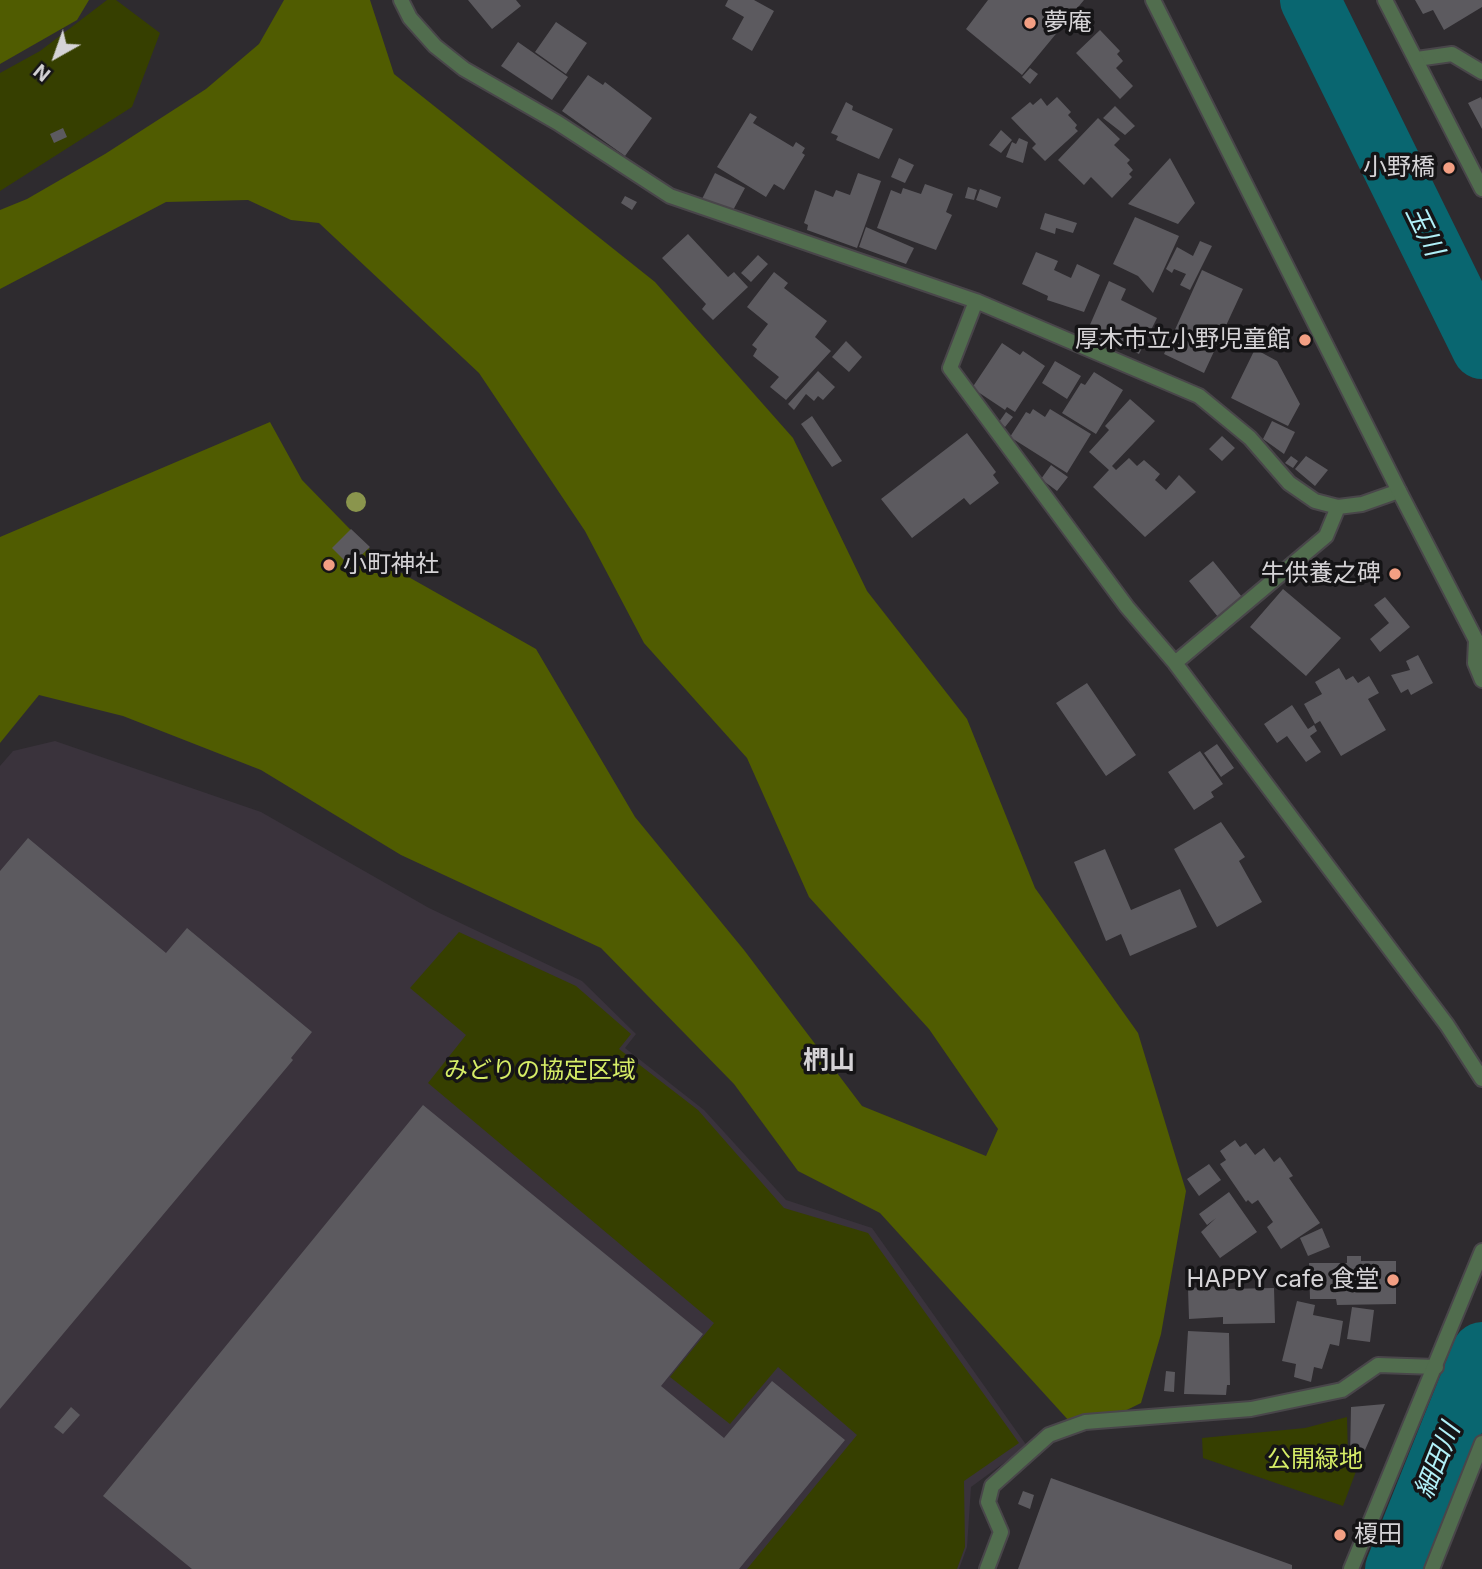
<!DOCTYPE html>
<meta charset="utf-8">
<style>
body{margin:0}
#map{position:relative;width:1482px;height:1569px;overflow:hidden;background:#2e2b2f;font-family:Inter,sans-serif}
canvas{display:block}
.north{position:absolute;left:21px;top:21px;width:70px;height:70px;-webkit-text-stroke:5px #151416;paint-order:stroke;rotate:220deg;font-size:19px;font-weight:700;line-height:28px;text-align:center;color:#d5d3d6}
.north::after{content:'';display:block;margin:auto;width:24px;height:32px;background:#d5d3d6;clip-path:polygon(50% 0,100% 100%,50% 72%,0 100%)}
</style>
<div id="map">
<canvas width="1482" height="1569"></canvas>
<div class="north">N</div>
</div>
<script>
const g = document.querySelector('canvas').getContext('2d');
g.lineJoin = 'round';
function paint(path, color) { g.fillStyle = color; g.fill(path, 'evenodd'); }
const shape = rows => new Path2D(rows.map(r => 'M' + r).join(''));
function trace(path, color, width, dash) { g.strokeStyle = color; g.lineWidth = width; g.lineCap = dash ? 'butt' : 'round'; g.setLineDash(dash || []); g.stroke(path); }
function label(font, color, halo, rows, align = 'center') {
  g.font = font + ' Inter,"Noto Sans JP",sans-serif'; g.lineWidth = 7; g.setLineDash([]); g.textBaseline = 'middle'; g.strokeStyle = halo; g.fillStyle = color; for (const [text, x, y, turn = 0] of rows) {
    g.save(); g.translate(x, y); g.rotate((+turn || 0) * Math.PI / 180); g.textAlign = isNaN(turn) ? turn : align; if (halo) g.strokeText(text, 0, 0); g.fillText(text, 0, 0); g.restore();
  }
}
paint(shape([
 [55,741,261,812,429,908,582,981,636,1034,625,1048,704,1110,786,1200,872,1228,1027,1446,971,1487,967,1547,959,1569,0,1569,0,766,13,751]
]), '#3a333c');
paint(shape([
 [107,0,116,0,160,33,132,107,0,191,0,73,40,51],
 [459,932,576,986,631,1034,619,1049,698,1110,784,1208,868,1233,1019,1443,964,1481,965,1547,957,1569,747,1569,857,1435,778,1367,730,1424,670,1377,714,1323,428,1083,466,1035,410,988],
 [1347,1417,1348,1456,1361,1458,1343,1506,1203,1458,1202,1438,1305,1428]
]), '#363f00');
paint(shape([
 [0,0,89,0,77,20,0,64],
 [284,0,370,0,394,74,655,282,793,438,867,591,967,719,1035,888,1138,1033,1186,1191,1161,1334,1141,1403,1080,1433,880,1213,798,1171,734,1084,601,948,401,855,261,770,123,716,39,695,0,743,0,537,270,422,302,480,382,562,536,649,635,817,744,950,862,1106,986,1156,998,1129,929,1029,809,897,747,758,644,643,585,531,479,373,319,223,291,220,248,200,166,202,0,289,0,210,27,199,105,154,206,89,259,44]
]), '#505c01');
trace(shape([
 [1310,0,1482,349],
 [1395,1569,1482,1352]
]), '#096670', 60);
paint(shape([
 [468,0,516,0,521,6,492,29],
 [728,0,754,0,774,11,752,51,732,39,744,17,725,6],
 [988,0,1084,0,1022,75,966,29],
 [1415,0,1482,0,1482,7,1444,30,1433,10,1423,14],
 [556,22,587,43,566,74,535,52],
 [1100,30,1120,51,1117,54,1123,61,1116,68,1133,86,1120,99,1076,53],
 [518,42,568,77,552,100,501,66],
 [1030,68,1038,74,1030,84,1022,77],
 [588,75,603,85,605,82,652,118,625,156,562,111],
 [1057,97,1071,112,1068,115,1077,125,1075,128,1078,131,1045,161,1032,148,1036,144,1011,118,1030,102,1033,105,1041,98,1047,106],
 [1481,97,1482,100,1482,129,1468,103],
 [846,102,853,106,852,110,893,129,879,159,836,140,838,136,831,133],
 [1115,106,1135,126,1125,135,1103,118],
 [750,113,757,117,753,123,793,147,796,142,805,148,802,153,805,155,784,190,774,184,766,197,717,167],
 [1098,118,1120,139,1114,145,1130,160,1127,163,1133,170,1129,174,1132,177,1112,198,1091,177,1084,185,1058,160],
 [63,128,67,137,54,143,50,134],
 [1001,130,1012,140,1001,153,989,145],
 [1019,138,1028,142,1023,163,1006,157,1012,142,1016,144],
 [899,158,914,165,905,183,891,177],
 [1170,158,1195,203,1178,224,1128,204],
 [715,173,745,188,731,214,702,199],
 [858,173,881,181,857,248,807,230,808,225,804,223,815,190,833,197,836,190,850,195],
 [925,184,953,194,946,212,952,215,936,250,877,228,891,190,901,194,903,188,921,194],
 [968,187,977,190,974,200,965,198],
 [980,189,1001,197,997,208,976,200],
 [625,196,637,202,632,210,621,203],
 [1045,213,1077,223,1073,233,1056,228,1055,234,1040,229],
 [1135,217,1179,236,1153,293,1138,276,1113,264],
 [866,227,914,248,906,264,859,247],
 [688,234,728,277,734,272,748,287,713,320,702,309,706,304,662,258],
 [1200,241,1212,246,1190,290,1180,285,1186,274,1174,269,1172,273,1166,269,1177,247,1193,256],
 [1036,252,1058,261,1054,270,1071,278,1077,264,1100,275,1084,312,1047,300,1048,296,1022,284],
 [758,255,768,264,751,282,741,273],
 [1202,270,1243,289,1204,373,1164,354],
 [774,272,788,283,784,288,827,321,815,337,831,351,786,400,770,387,779,377,753,356,757,349,752,345,768,324,747,307],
 [1109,281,1126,289,1121,300,1157,318,1139,354,1115,342,1113,347,1086,334],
 [846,341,862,357,849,372,832,357],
 [1002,343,1020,355,1023,351,1045,366,1015,412,1007,407,1005,410,972,388],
 [1255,349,1277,361,1300,404,1288,426,1231,398],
 [1055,361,1081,376,1067,399,1042,383],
 [818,371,835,387,823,400,818,396,814,401,806,394,794,410,788,404],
 [1094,372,1123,390,1096,434,1062,413,1081,383,1085,385],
 [1130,399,1155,421,1112,466,1116,470,1129,458,1137,466,1144,460,1160,474,1155,480,1166,490,1179,475,1196,492,1145,537,1093,487,1109,470,1089,452,1109,430,1105,426],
 [1033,409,1045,417,1050,409,1091,434,1067,473,1010,437,1026,412,1030,414],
 [1006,412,1013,417,1005,427,999,422],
 [812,416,842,461,832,467,801,424],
 [1272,421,1295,432,1284,454,1263,439],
 [967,433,996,472,993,475,999,483,970,505,964,498,912,538,881,499],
 [1222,436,1235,448,1222,461,1209,449],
 [1291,456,1298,461,1293,468,1285,463],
 [1306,456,1328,470,1315,486,1295,469],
 [1051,465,1068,477,1057,491,1041,479],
 [351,529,370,547,350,566,332,548],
 [1213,561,1242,597,1218,617,1189,581],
 [1283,589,1341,638,1306,676,1250,627],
 [1385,597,1410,627,1380,652,1370,639,1389,623,1374,605],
 [1418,655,1433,683,1411,695,1408,689,1401,693,1391,675,1410,670,1406,661],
 [1339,668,1346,680,1353,676,1358,683,1369,676,1379,693,1368,699,1386,730,1341,756,1320,721,1315,724,1304,704,1322,694,1315,682],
 [1087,683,1136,755,1106,776,1056,703],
 [1292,705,1308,729,1314,725,1317,731,1310,736,1321,752,1306,762,1287,736,1277,743,1264,724],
 [1217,744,1234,768,1221,777,1204,753],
 [1200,751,1223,784,1211,792,1214,797,1194,810,1168,772],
 [1221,822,1245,857,1239,861,1262,902,1217,927,1174,849],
 [28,838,166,953,187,928,312,1032,291,1058,293,1060,0,1409,0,871],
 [1105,849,1131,910,1180,889,1197,927,1130,956,1121,934,1106,941,1074,862],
 [423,1105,703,1334,661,1386,724,1438,772,1381,845,1440,739,1569,192,1569,103,1496],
 [1235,1140,1240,1147,1246,1143,1255,1155,1264,1148,1274,1162,1280,1157,1293,1176,1289,1178,1320,1223,1281,1249,1267,1227,1273,1222,1258,1200,1252,1204,1248,1200,1246,1202,1220,1164,1226,1160,1220,1151],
 [1209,1164,1221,1180,1199,1196,1187,1179],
 [1229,1192,1257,1232,1220,1258,1201,1232,1216,1218,1207,1225,1199,1214],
 [1322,1228,1330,1247,1308,1256,1300,1238],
 [1347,1256,1361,1256,1361,1261,1396,1261,1396,1304,1337,1305,1336,1299,1310,1299,1309,1263,1347,1263],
 [1224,1286,1224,1289,1274,1288,1275,1323,1223,1324,1223,1317,1189,1319,1188,1288],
 [1297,1301,1315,1305,1313,1315,1343,1321,1339,1346,1330,1344,1322,1369,1314,1367,1311,1382,1294,1377,1296,1364,1282,1361],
 [1352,1307,1374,1310,1370,1342,1347,1339],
 [1188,1331,1229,1333,1230,1385,1227,1385,1226,1395,1184,1394],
 [1166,1371,1175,1372,1174,1392,1164,1391],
 [1385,1404,1362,1457,1350,1458,1351,1407],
 [71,1407,80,1415,63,1434,54,1427],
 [1051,1478,1292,1565,1292,1569,1018,1569],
 [1023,1491,1034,1495,1030,1509,1018,1504]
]), '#5c5a5f');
const minor = shape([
 [401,0,410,18,435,46,464,69,558,123,670,196,976,301,1199,396,1250,438,1289,483,1315,501,1338,507,1362,504,1399,491],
 [1417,59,1452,54,1482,72],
 [976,301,950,368,1127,607,1175,663,1447,1025,1482,1079],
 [1175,663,1326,536,1338,507],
 [987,1569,1001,1532,988,1502,992,1486,1049,1435,1085,1422,1251,1409,1342,1390,1378,1365,1436,1367]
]);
const tertiary = shape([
 [1153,0,1399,491,1476,640,1482,646],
 [1385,0,1482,189],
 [1476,640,1475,663,1482,680],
 [1351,1569,1482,1251],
 [1432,1569,1482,1443]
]);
trace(minor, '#49464a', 18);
trace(tertiary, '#49464a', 18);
trace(minor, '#516d4e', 14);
trace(tertiary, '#516d4e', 14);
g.fillStyle = '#8a954d';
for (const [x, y] of [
 [356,502]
]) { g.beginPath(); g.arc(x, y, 10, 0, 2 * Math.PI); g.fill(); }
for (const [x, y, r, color] of [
 [1030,23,7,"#f39f83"],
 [1449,168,7,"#f39f83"],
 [1305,340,7,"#f39f83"],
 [329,565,7,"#f39f83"],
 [1395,574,7,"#f39f83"],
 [1393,1280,7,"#f39f83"],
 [1340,1535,7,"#f39f83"]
]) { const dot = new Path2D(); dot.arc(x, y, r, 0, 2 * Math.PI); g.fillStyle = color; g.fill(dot); trace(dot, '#151416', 2.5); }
label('24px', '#d5d3d6', '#151416', [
 ["夢庵",1044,23,"left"],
 ["小野橋",1435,168],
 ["厚木市立小野児童館",1291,340],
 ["小町神社",343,565,"left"],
 ["牛供養之碑",1381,574],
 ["HAPPY cafe 食堂",1379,1280],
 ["榎田",1354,1535,"left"]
], 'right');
label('24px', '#d5ec66', '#151416', [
 ["みどりの協定区域",540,1071],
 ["公開緑地",1315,1460]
]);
label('italic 26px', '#b1f0f8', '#151416', [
 ["玉川",1424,231,64],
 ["細田川",1438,1461,-68]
]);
label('bold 26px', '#d5d3d6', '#151416', [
 ["椚山",829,1061]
]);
</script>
